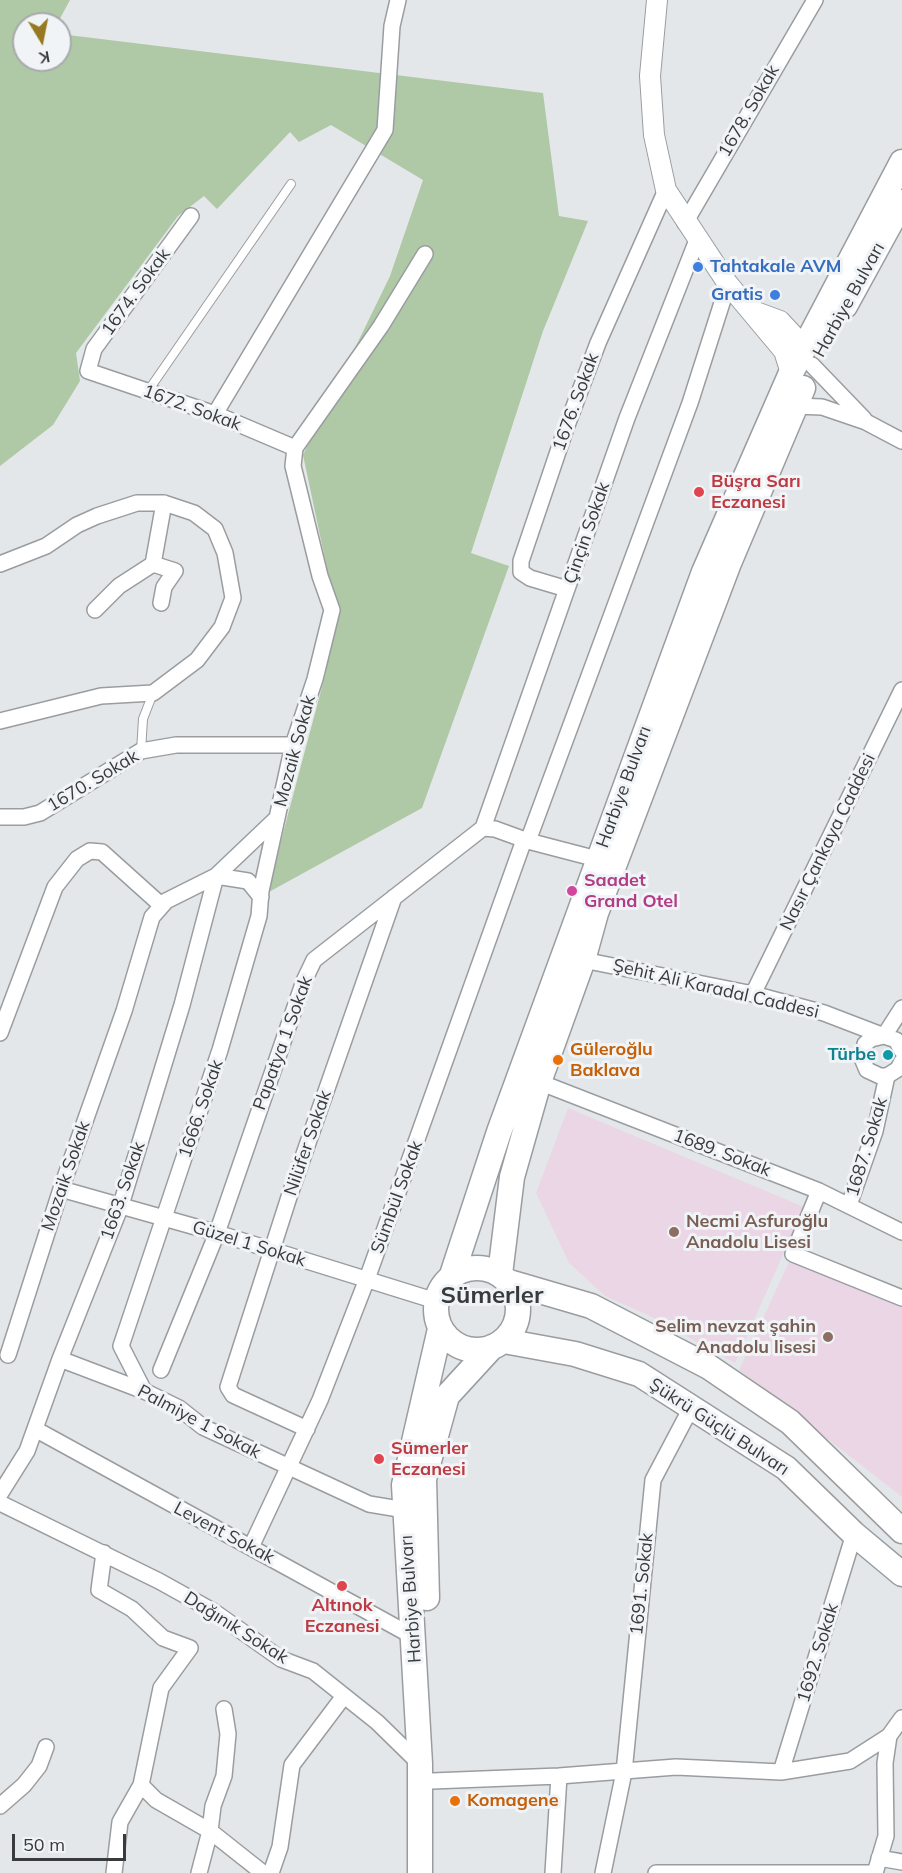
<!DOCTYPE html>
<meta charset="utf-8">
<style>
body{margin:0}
#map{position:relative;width:902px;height:1873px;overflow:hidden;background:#e4e7ea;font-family:Mulish,sans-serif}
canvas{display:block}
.north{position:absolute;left:12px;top:12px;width:60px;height:60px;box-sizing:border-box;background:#f1f4f7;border:2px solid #a7aaac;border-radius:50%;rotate:170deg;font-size:16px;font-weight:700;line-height:24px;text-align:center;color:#383a3b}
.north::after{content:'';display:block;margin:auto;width:21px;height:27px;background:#967921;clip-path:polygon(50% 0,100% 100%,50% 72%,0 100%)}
.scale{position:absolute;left:12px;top:1834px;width:114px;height:27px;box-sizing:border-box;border:3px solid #383a3b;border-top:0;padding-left:8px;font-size:18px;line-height:21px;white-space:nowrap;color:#383a3b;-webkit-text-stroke:4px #f1f4f7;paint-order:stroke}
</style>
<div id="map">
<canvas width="902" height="1873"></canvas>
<div class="north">K</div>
<div class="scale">50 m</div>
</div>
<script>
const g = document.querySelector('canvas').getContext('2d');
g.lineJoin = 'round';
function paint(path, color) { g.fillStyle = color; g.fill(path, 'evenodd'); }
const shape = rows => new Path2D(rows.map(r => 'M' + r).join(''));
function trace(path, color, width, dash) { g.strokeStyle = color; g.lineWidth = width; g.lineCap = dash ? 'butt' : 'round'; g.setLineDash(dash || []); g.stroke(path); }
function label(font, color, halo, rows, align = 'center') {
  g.font = font + ' Mulish,sans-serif'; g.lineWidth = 6; g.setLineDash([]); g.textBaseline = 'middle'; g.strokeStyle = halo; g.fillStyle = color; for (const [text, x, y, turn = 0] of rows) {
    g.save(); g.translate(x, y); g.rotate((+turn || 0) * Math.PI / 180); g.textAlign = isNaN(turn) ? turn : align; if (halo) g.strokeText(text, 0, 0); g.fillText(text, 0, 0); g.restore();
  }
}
paint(shape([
 [568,1108,804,1207,735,1363,648,1315,605,1296,569,1263,536,1193],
 [790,1260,902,1305,902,1497,739,1370]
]), '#ead6e5');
paint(shape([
 [0,0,70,0,57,24,24,24,24,60,60,60,60,34,543,93,559,216,588,221,543,331,471,553,509,566,422,808,267,893,326,672,336,611,303,455,390,276,423,180,331,125,299,142,290,132,217,209,204,196,178,216,76,353,80,381,53,425,0,466]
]), '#afc8a5');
const service = shape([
 [148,391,291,184],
 [141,751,143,719,153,693]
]);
const minor = shape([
 [191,216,94,349,88,371,215,414,295,448],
 [685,223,815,0],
 [812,365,864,419],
 [795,406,822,407,866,422,902,441],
 [215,414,385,130,392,26,398,0],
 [0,564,46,546,77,525,97,516,137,503,164,503,194,513,215,529,225,553,233,598,222,627,197,660,153,693,101,696,0,721],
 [153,564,175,571,164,587,161,603],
 [567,589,530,578,521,572,521,561,566,428,598,343,666,190],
 [95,610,119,586,153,564,164,503],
 [0,817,24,817,40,813,141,751,176,745,293,745],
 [483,828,627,418,697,240],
 [528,841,690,403,728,284],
 [583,960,753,994,824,1013,884,1036,902,1008],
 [753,994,902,690],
 [0,1033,55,887,77,859,90,851,102,852,161,905],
 [887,1076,880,1076,867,1070,862,1058,865,1044,871,1039,884,1036,896,1040,902,1051],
 [539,1082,819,1191,902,1232],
 [61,1189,217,1233,436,1301],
 [819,1191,793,1254,902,1298],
 [849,1205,875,1131,887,1076,898,1069,902,1061],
 [8,1355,61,1189,124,1011,152,917,166,901,216,876,277,818],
 [60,1359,144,1391,179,1408,203,1427,369,1504,405,1510],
 [161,1370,217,1233,304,981,314,960,483,828,495,829,528,841,597,859],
 [144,1391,121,1346,220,1050,259,916,261,891,293,745,315,679,332,610,320,576,293,466,295,448,381,326,425,254],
 [35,1429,414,1637],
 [307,1429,233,1395,228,1387,289,1197,394,897],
 [0,1494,27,1451,60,1359,120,1208,182,1005,216,876,248,881,261,897],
 [0,1503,159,1581,213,1611,281,1659,313,1671,377,1722,420,1764],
 [251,1547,320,1400,367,1279,524,840],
 [104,1553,99,1590,132,1609,163,1638,190,1648,161,1688,141,1785,120,1822,114,1873],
 [781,1772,854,1534],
 [432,1781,559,1776,676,1767,781,1772,850,1761,889,1736,902,1718],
 [141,1785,156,1800,210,1831,263,1873],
 [0,1806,24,1785,39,1766,46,1747],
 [879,1858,902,1862],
 [199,1873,210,1831,213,1806,224,1776,228,1734,224,1709],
 [271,1873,280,1847,292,1765,344,1696],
 [553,1873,559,1776],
 [603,1873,624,1772,653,1480,692,1406],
 [656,1873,875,1873],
 [875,1873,886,1836,885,1763,889,1736]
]);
const tertiary = shape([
 [657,0,650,76,654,135,666,190,728,284,784,351,791,373],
 [753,311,780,321,806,349]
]);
const primary = shape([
 [845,306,902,202],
 '436 1309a41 41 0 1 1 82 0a41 41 0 1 1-82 0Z',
 [500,1274,512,1177,539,1082,583,960,596,913,729,563,803,388],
 [452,1275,499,1132,704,572,791,373,902,162],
 [509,1282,591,1306,709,1367,790,1422,902,1531],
 [504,1341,575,1354,639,1374,786,1468,854,1534,902,1574],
 [427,1598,424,1479,447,1396,492,1347],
 [420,1873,420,1764,404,1485,440,1329]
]);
trace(service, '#9a9da0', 10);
trace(minor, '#9a9da0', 18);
trace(tertiary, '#9a9da0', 22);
trace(primary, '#9a9da0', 27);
trace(service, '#fff', 8);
trace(minor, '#fff', 15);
trace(tertiary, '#fff', 20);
trace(primary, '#fff', 24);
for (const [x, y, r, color] of [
 [698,267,6,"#3f7fe0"],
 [775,295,6,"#3f7fe0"],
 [699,492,6,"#e0444e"],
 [572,891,6,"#d1479c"],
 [888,1055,6,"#0f9aa8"],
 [558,1060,6,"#e8710a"],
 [674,1232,6,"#8d6e63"],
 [828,1337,6,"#8d6e63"],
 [379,1459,6,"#e0444e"],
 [342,1586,6,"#e0444e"],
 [455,1801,6,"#e8710a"]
]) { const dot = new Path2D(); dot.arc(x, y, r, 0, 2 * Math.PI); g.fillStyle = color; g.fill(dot); trace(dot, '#f1f4f7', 2); }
label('18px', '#383a3b', '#f1f4f7', [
 ["1678. Sokak",749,111,-60],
 ["1674. Sokak",136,292,-54],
 ["Harbiye Bulvarı",849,300,-61],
 ["1676. Sokak",576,402,-70],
 ["1672. Sokak",192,408,20],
 ["Çinçin Sokak",587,533,-71],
 ["Mozaik Sokak",295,751,-75],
 ["1670. Sokak",93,781,-31],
 ["Harbiye Bulvarı",624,787,-70],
 ["Nasır Çankaya Caddesi",828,842,-64],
 ["Şehit Ali Karadal Caddesi",716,989,13],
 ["Papatya 1 Sokak",283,1043,-70],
 ["1666. Sokak",201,1109,-71],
 ["Nilüfer Sokak",308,1143,-71],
 ["1687. Sokak",867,1147,-73],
 ["1689. Sokak",722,1153,21],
 ["Mozaik Sokak",66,1176,-71],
 ["1663. Sokak",123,1191,-71],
 ["Sümbül Sokak",397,1197,-70],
 ["Güzel 1 Sokak",249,1244,17],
 ["Palmiye 1 Sokak",199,1422,28],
 ["Şükrü Güçlü Bulvarı",719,1427,33],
 ["Levent Sokak",224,1533,28],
 ["1691. Sokak",642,1584,-84],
 ["Harbiye Bulvarı",411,1599,-94],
 ["Dağınık Sokak",236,1628,32],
 ["1692. Sokak",818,1653,-73]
]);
label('bold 18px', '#366cbe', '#f1f4f7', [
 ["Tahtakale AVM",710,267],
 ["Gratis",763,295,"right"]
], 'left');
label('bold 18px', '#be3a42', '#f1f4f7', [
 ["Büşra Sarı",711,482],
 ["Eczanesi",711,503],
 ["Sümerler",391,1449],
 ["Eczanesi",391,1470],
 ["Altınok",342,1606,"center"],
 ["Eczanesi",342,1627,"center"]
], 'left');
label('bold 18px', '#b23c85', '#f1f4f7', [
 ["Saadet",584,881],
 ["Grand Otel",584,902]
], 'left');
label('bold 18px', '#c56008', '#f1f4f7', [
 ["Güleroğlu",570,1050],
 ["Baklava",570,1071],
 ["Komagene",467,1801]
], 'left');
label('bold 18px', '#0d838f', '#f1f4f7', [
 ["Türbe",876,1055]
], 'right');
label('bold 18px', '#785e54', '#f1f4f7', [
 ["Necmi Asfuroğlu",686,1222],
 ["Anadolu Lisesi",686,1243],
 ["Selim nevzat şahin",816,1327,"right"],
 ["Anadolu lisesi",816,1348,"right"]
], 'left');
label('bold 24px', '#383a3b', '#f1f4f7', [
 ["Sümerler",492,1296]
]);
</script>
